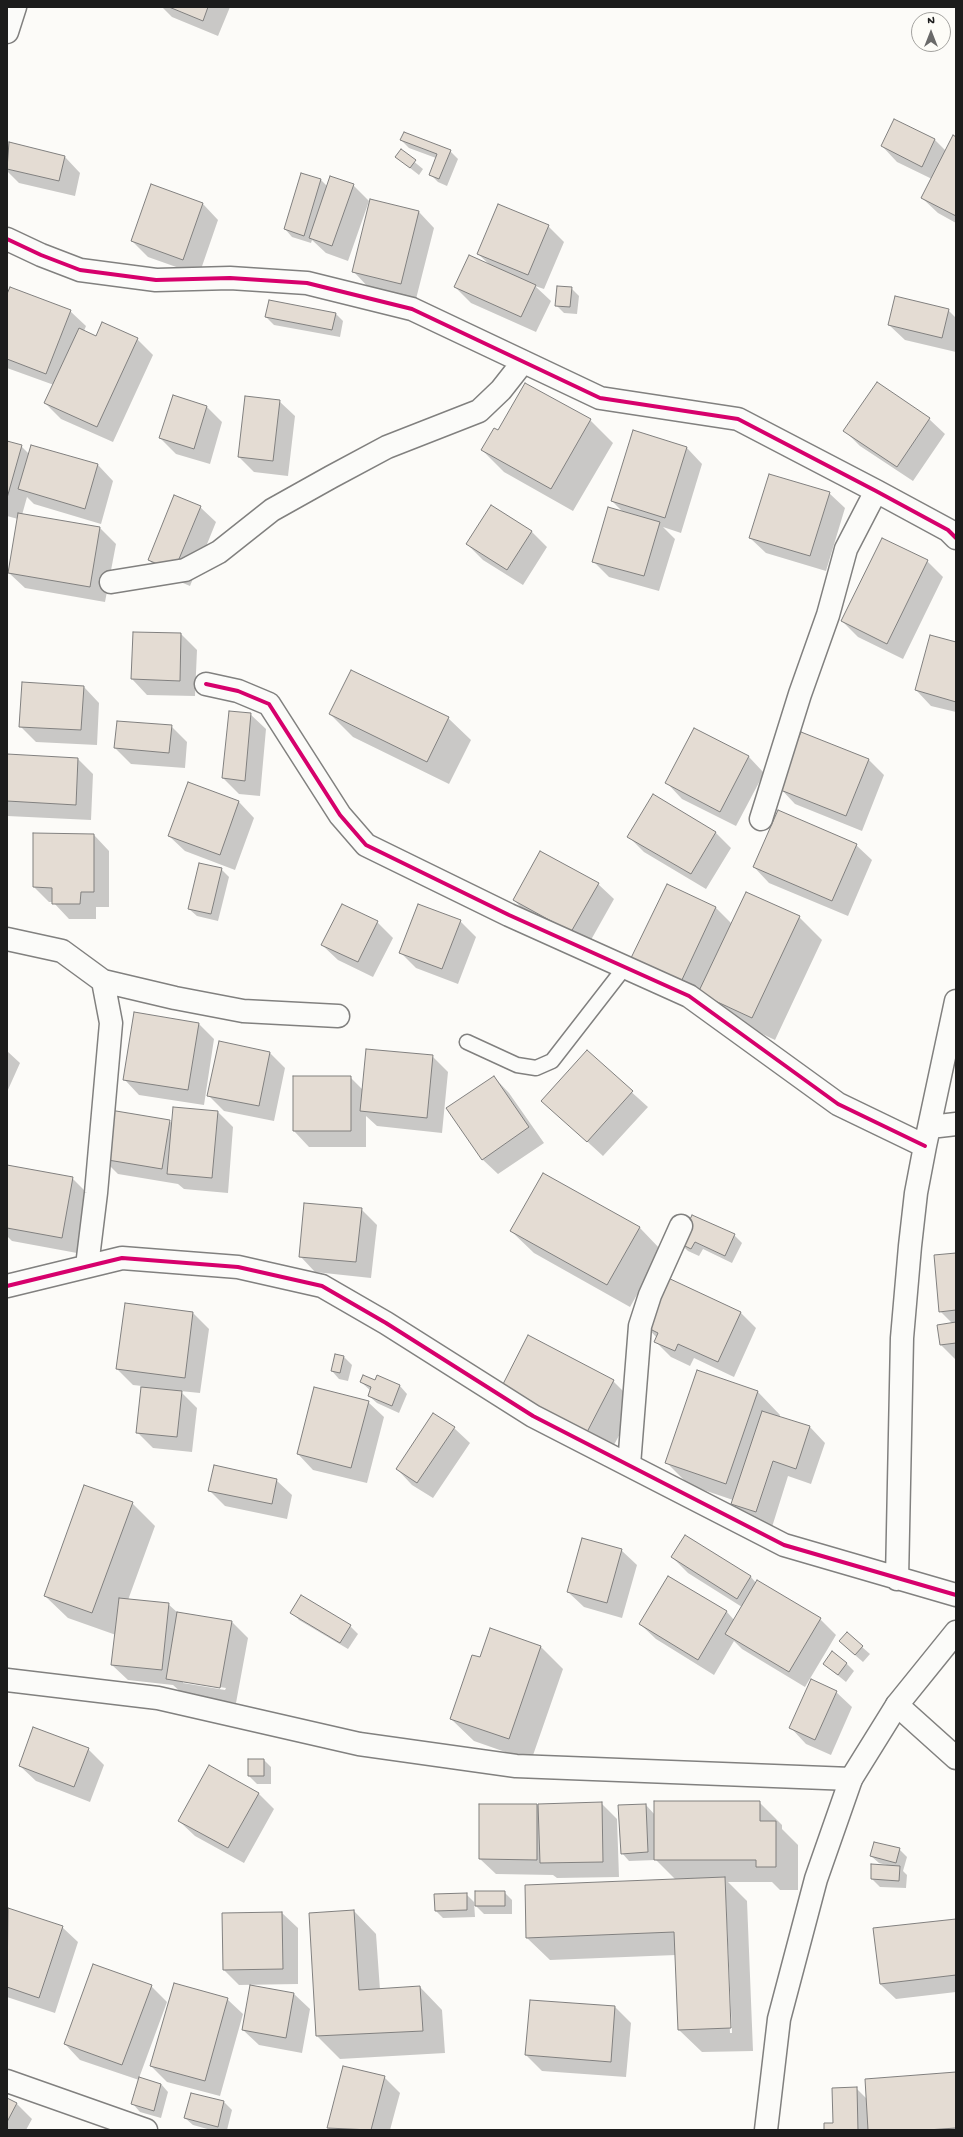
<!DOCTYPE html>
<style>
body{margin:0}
#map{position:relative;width:963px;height:2137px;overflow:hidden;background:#fcfbf8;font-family:"Gochi Hand",sans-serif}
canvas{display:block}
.frame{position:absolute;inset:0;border:8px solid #1c1c1c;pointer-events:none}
.north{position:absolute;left:911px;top:12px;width:40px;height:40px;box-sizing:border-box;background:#fdfcf7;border:1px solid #a3a29f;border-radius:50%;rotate:0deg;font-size:11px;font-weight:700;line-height:16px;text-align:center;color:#1c1c1c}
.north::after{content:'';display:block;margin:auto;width:14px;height:18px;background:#6a6a69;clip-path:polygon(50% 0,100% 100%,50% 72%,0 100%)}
</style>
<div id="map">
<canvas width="963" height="2137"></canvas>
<div class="frame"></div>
<div class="north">N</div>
</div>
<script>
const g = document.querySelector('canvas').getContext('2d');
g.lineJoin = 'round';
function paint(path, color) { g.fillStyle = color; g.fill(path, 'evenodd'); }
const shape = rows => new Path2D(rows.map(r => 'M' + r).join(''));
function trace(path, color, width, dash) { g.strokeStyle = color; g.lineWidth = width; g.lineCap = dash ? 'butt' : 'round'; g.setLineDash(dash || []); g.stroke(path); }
paint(shape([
 [162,7,230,7,218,36,172,17],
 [956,138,956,223,938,213,922,198,932,179,897,162,882,146,935,140,946,151],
 [401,140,450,151,458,159,447,186,438,182,430,174,436,158,409,148],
 [9,143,65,157,80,173,75,196,19,183,7,171,7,152],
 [401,151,423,169,419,175,396,157],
 [302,175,321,180,328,187,353,185,369,201,348,261,326,253,312,240,311,243,292,237,285,229],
 [152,186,203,204,218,220,199,275,148,257,132,241],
 [419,212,434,228,416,299,369,288,354,272],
 [548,226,564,242,544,289,535,286,551,301,536,332,471,303,455,287,490,265,478,254],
 [571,288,579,296,577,314,564,313,556,305],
 [7,297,70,311,86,326,84,331,96,337,137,339,153,355,113,442,61,419,45,403,54,385,7,368],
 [948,310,956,318,956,352,905,340,889,325],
 [335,313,343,321,340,337,274,325,266,317],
 [279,401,295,416,288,476,254,472,239,457],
 [207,407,222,422,210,464,176,454,160,438],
 [929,419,945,434,913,481,860,446,845,431],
 [590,420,613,443,573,511,504,472,482,450,498,431],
 [7,442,21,446,29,454,98,465,113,481,101,524,34,504,27,497,22,515,100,528,116,544,105,602,25,588,9,573,18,519,7,516],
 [687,448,702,464,681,533,663,527,675,539,659,591,609,577,593,561,624,513,612,501],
 [829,493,845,508,826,571,766,553,750,538],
 [491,506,532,532,547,547,523,585,483,560,467,544],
 [200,507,216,522,190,586,164,575,149,560],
 [927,561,943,577,903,659,858,637,842,621],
 [181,634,197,650,195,696,147,695,132,679],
 [956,643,956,712,931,706,916,690],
 [84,687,99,703,97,745,36,742,20,726],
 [250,714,266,729,260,796,239,794,223,778],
 [330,714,448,718,471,740,449,784,353,737],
 [171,726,187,742,185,768,131,764,115,748],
 [695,730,749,757,764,773,736,826,682,799,667,783],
 [7,755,78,759,93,774,91,820,7,816],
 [869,760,884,775,862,831,795,804,780,788],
 [188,784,239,802,254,818,235,870,185,851,169,836],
 [653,796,716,833,731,848,706,889,644,852,629,837],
 [94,835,109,851,109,907,96,907,96,919,69,919,53,902,49,902,34,887],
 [856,845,872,860,848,916,769,883,754,867],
 [221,869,229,877,218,921,197,916,189,909],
 [598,884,614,899,587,947,529,916,514,900],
 [668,885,716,908,732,924,799,917,822,940,775,1040,722,1015,647,975],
 [460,921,476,937,458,984,416,968,400,952],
 [377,922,393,938,373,977,338,960,322,945],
 [199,1024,214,1039,204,1105,139,1095,124,1079],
 [219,1042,270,1053,285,1068,274,1121,224,1111,208,1095],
 [7,1051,20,1063,7,1092],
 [587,1052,648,1107,603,1156,543,1101],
 [432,1056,448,1072,442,1133,377,1126,366,1116,366,1147,309,1147,294,1131,350,1077,363,1090],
 [494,1077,509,1093,544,1143,498,1174,482,1159],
 [218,1112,233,1127,228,1193,184,1189,178,1184,118,1174,103,1159,169,1121,173,1124],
 [7,1166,72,1178,88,1194,77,1253,12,1241,7,1236],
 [543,1175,640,1228,662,1251,630,1307,534,1253,511,1231],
 [361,1209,377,1225,371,1278,315,1272,300,1256],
 [734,1235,742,1243,732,1263,703,1249,699,1256,688,1251,680,1243],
 [956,1254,956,1360,941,1345,953,1324,940,1311],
 [125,1304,193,1313,209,1329,200,1393,180,1391,197,1408,192,1452,153,1448,137,1432,142,1386,133,1385,117,1369],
 [741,1313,756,1328,734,1377,694,1358,690,1366,671,1357,656,1342,657,1338,645,1325],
 [335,1355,344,1357,352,1365,348,1381,339,1379,332,1371],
 [698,1371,758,1392,780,1415,779,1418,810,1427,825,1443,811,1484,788,1476,772,1527,748,1519,732,1504,733,1500,689,1485,666,1462],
 [377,1376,400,1386,407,1394,399,1413,377,1403,369,1396,371,1391,361,1382,375,1381],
 [613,1381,636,1404,608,1456,524,1412],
 [368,1402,384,1417,367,1483,313,1470,298,1454],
 [454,1428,470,1443,433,1498,412,1485,397,1469],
 [276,1480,292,1495,287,1519,225,1506,209,1490],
 [132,1503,155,1526,128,1600,168,1604,178,1613,232,1622,248,1638,236,1703,183,1694,173,1685,128,1680,112,1665,116,1635,68,1618,45,1596],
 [183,1681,226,1688,225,1690,183,1683],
 [686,1536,751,1577,756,1583,820,1619,836,1635,805,1687,742,1649,734,1641,714,1675,656,1639,640,1624,668,1578,727,1612,734,1620,742,1607,688,1573,672,1557],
 [621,1550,637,1565,622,1618,584,1607,568,1592],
 [292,1612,350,1626,358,1634,348,1649,299,1620],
 [490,1629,541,1647,563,1669,531,1761,474,1741,451,1719,481,1659],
 [862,1647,870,1654,863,1662,848,1649],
 [846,1663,854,1671,846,1682,824,1664],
 [836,1692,852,1707,831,1755,806,1744,791,1728],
 [88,1749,104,1765,90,1802,36,1781,20,1766],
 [249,1760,264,1760,271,1767,271,1784,257,1784,249,1776],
 [258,1793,274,1809,244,1863,195,1836,179,1821],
 [759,1802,782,1825,782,1829,798,1845,798,1890,780,1890,772,1882,728,1882,747,1901,753,2051,702,2052,679,2030,676,1955,550,1960,527,1938,676,1880,656,1860,629,1861,622,1853,646,1805,655,1815],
 [724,1900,726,1900,732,2033,730,2033],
 [601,1803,617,1819,619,1877,557,1878,553,1875,496,1874,480,1859,537,1805,540,1808],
 [899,1849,907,1857,903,1871,907,1875,906,1888,880,1887,872,1879,887,1865,879,1863,871,1856],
 [476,1892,504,1892,512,1900,512,1914,484,1914,476,1906],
 [466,1894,474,1902,475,1917,443,1918,436,1911],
 [9,1909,62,1927,78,1942,55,2013,7,1997,7,1914],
 [354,1911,376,1934,380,1990,420,1987,442,2010,445,2053,340,2059,317,2036],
 [282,1913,298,1928,298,1984,239,1985,224,1970],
 [956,1920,956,1992,896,1999,880,1984],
 [151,1986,167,2002,139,2078,161,2084,168,2092,161,2118,140,2112,133,2104,139,2080,80,2060,65,2044],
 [251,1986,294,1994,310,2009,302,2053,259,2045,243,2030],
 [227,1999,243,2014,220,2096,167,2082,151,2066],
 [531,2001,615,2007,631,2023,626,2077,542,2071,526,2055],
 [344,2067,384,2077,400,2093,390,2130,330,2130,328,2128],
 [956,2073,956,2130,825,2130,834,2124,856,2088,867,2099],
 [192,2094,224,2102,232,2110,227,2130,211,2130,193,2125,185,2118],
 [7,2099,17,2104,32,2119,26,2130,7,2130]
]), '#0003');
const building = shape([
 [169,7,208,7,203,21,169,7],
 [894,119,935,139,922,167,881,146,894,119],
 [404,132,451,150,439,179,429,175,437,154,400,140,404,132],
 [953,135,956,137,956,216,921,198,953,135],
 [9,142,65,156,59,181,7,169,9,142],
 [401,149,416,160,410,168,395,157,401,149],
 [301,173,321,179,304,236,284,229,301,173],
 [330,176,354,184,332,246,309,238,330,176],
 [151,184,203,203,183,260,131,241,151,184],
 [370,199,419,211,401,284,352,272,370,199],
 [498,204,549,225,528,275,477,254,498,204],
 [469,255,536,285,521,317,454,287,469,255],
 [557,286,572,287,570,307,555,306,557,286],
 [10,287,71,310,46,374,7,359,7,294,10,287],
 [895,296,949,309,942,338,888,325,895,296],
 [269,300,336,313,332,330,265,317,269,300],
 [102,322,138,338,97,427,44,403,79,328,96,336,102,322],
 [877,382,930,418,897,467,843,431,877,382],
 [525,383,591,419,551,489,481,450,494,428,498,430,525,383],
 [173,395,207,406,194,449,159,438,173,395],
 [245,396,280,400,273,461,238,457,245,396],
 [633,430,687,447,665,518,611,501,633,430],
 [7,441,22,445,7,498,7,441],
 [31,445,98,464,85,509,18,489,31,445],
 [769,474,830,492,810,556,749,538,769,474],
 [174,495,201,506,174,571,148,560,174,495],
 [491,505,532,531,507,570,466,544,491,505],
 [608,507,660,522,644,576,592,562,608,507],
 [18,513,100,527,90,587,8,573,18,513],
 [882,538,928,560,887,644,841,621,882,538],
 [133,632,181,633,180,681,131,679,133,632],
 [930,635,956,642,956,702,915,690,930,635],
 [351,670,449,717,427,762,329,714,351,670],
 [22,682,84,686,81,730,19,727,22,682],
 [229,711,251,713,245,781,222,778,229,711],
 [117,721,172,725,169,753,114,748,117,721],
 [694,728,749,756,720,812,665,783,694,728],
 [801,732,869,759,846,816,778,789,801,732],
 [7,754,78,758,76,805,7,801,7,754],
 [188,782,239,801,220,855,168,836,188,782],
 [653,794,716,832,691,874,627,837,653,794],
 [778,810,857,844,832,901,753,867,778,810],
 [33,833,94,834,94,892,81,892,80,904,52,904,52,888,33,887,33,833],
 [540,851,599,883,571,932,513,900,540,851],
 [199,863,222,868,211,914,188,909,199,863],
 [667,884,716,907,680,984,630,960,667,884],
 [746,892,800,916,752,1018,698,993,746,892],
 [342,904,378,921,358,962,321,945,342,904],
 [418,904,461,920,442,969,399,953,418,904],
 [134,1012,199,1023,188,1090,123,1080,134,1012],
 [219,1041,270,1052,259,1106,207,1096,219,1041],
 [366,1049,433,1055,427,1118,360,1111,366,1049],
 [587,1050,633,1091,587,1142,541,1101,587,1050],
 [293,1076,351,1076,351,1131,293,1131,293,1076],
 [494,1076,529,1127,482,1160,446,1108,494,1076],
 [173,1107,218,1111,212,1178,167,1174,173,1107],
 [110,1110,170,1120,162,1169,102,1159,110,1110],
 [7,1165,73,1177,62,1238,7,1228,7,1165],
 [543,1173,640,1227,607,1285,510,1231,543,1173],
 [304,1203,362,1208,356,1262,299,1257,304,1203],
 [692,1215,735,1234,725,1256,695,1242,691,1249,679,1243,692,1215],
 [956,1253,956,1310,939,1312,934,1255,956,1253],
 [666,1277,741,1312,718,1362,678,1344,675,1351,654,1342,658,1333,644,1326,666,1277],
 [125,1303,193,1312,185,1378,116,1369,125,1303],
 [956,1322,956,1343,940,1345,937,1325,956,1322],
 [528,1335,614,1380,586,1434,500,1390,528,1335],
 [335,1354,344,1356,340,1373,331,1371,335,1354],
 [697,1370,758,1391,726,1484,665,1463,697,1370],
 [363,1375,375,1380,377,1375,400,1385,392,1406,368,1396,371,1387,360,1382,363,1375],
 [141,1387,182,1391,177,1437,136,1433,141,1387],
 [314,1387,369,1401,351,1468,297,1454,314,1387],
 [762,1411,810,1426,796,1469,773,1461,756,1512,731,1504,762,1411],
 [433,1413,455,1427,417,1483,396,1469,433,1413],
 [214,1465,277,1479,272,1504,208,1491,214,1465],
 [84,1485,133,1502,92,1613,44,1596,84,1485],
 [685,1535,751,1576,737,1599,671,1557,685,1535],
 [582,1538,622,1549,607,1603,567,1592,582,1538],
 [668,1576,727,1611,698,1660,639,1624,668,1576],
 [757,1580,821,1618,789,1672,725,1634,757,1580],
 [301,1595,351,1625,340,1643,290,1613,301,1595],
 [119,1598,169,1603,162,1670,111,1665,119,1598],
 [177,1612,232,1621,220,1688,166,1679,177,1612],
 [490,1628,541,1646,509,1739,450,1719,472,1655,480,1657,490,1628],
 [847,1632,863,1646,855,1655,839,1641,847,1632],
 [832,1651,847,1663,838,1675,823,1664,832,1651],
 [811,1679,837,1691,815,1740,789,1728,811,1679],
 [33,1727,89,1748,74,1787,19,1766,33,1727],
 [248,1759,264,1759,264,1776,248,1776,248,1759],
 [209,1765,259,1793,228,1848,178,1821,209,1765],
 [654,1801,760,1801,760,1821,776,1821,776,1867,756,1867,756,1860,654,1860,654,1801],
 [602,1802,603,1862,540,1863,538,1804,602,1802],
 [479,1804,537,1804,537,1860,479,1859,479,1804],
 [646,1804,648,1852,621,1854,618,1805,646,1804],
 [874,1842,900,1848,896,1863,870,1856,874,1842],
 [871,1864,900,1866,899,1881,871,1879,871,1864],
 [725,1877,731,2028,678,2030,674,1932,526,1938,525,1885,725,1877],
 [475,1891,505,1891,505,1906,475,1906,475,1891],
 [467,1893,467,1910,435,1911,434,1894,467,1893],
 [8,1908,63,1926,39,1998,7,1987,8,1908],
 [354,1910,359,1990,420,1986,423,2031,316,2036,309,1913,354,1910],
 [282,1912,283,1969,223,1970,222,1913,282,1912],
 [956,1919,956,1975,880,1984,873,1928,956,1919],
 [93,1964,152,1985,122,2065,64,2044,93,1964],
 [174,1983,228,1998,205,2081,150,2066,174,1983],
 [250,1985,294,1993,286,2038,242,2030,250,1985],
 [530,2000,615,2006,611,2062,525,2055,530,2000],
 [343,2066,385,2076,371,2130,327,2128,343,2066],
 [956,2072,956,2128,927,2130,868,2130,865,2079,956,2072],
 [139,2077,161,2084,154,2111,131,2104,139,2077],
 [857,2087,858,2130,824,2130,824,2123,833,2123,832,2088,857,2087],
 [191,2093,224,2101,218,2127,184,2118,191,2093],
 [7,2098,17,2103,7,2122,7,2098]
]);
paint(building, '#e4dcd3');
trace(building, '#81807f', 1);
const service = shape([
 [467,1042,517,1065,536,1068,552,1061,625,967]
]);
const minor = shape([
 [7,32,15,7],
 [7,239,41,255,80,270,156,280,230,278,307,283,412,309,600,398,738,419,876,491,948,530,956,538],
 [111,582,185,570,219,552,272,510,331,477,387,447,479,411,501,390,523,362],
 [206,684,238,691,269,704,340,815,366,845,509,915,689,996,838,1104,925,1146],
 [761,819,800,694,828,615,846,549,876,491],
 [7,939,62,951,103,981,111,1023,96,1193,87,1266],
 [103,981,175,998,243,1011,338,1016],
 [930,1127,956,1124],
 [7,1286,122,1258,238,1267,322,1286,386,1323,533,1416,784,1545,956,1595],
 [629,1465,640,1326,650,1295,681,1226],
 [897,1579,902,1338,910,1246,916,1193,925,1146,956,1001],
 [7,1680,158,1698,359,1744,516,1766,851,1779],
 [897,1705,956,1758],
 [7,2081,146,2130]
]);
const tertiary = shape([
 [766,2130,779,2019,816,1879,851,1779,897,1705,956,1632]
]);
trace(service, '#81807f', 17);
trace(minor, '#81807f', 25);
trace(tertiary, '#81807f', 25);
trace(service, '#fbfbf9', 14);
trace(minor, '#fbfbf9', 22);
trace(tertiary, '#fbfbf9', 22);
trace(shape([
 [7,239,41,255,80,270,156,280,230,278,307,283,412,309,600,398,738,419,876,491,948,530,956,538],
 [206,684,238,691,269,704,340,815,366,845,509,915,689,996,838,1104,925,1146],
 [7,1286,122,1258,238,1267,322,1286,386,1323,533,1416,784,1545,956,1595]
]), '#d6006c', 4);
</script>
